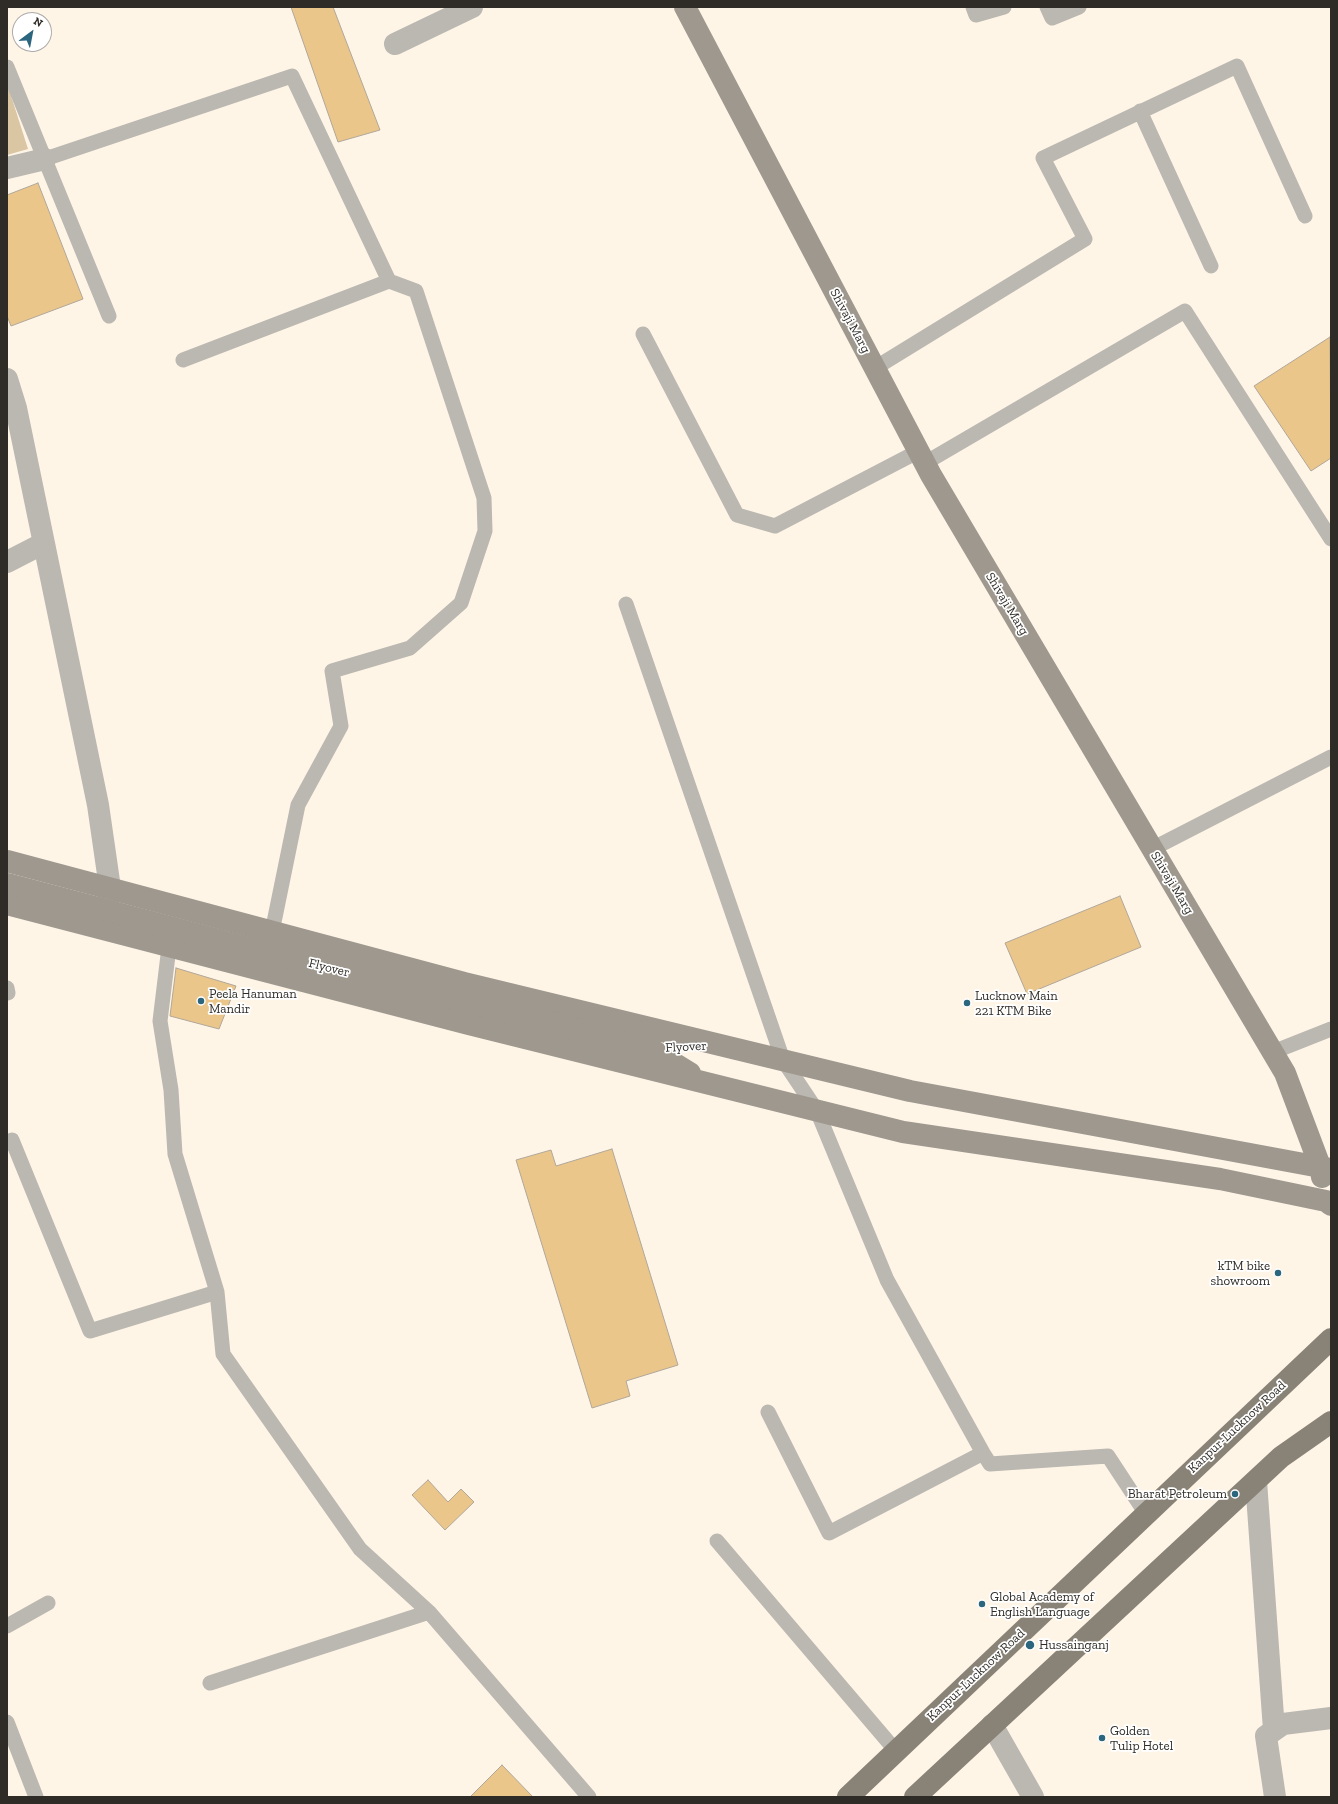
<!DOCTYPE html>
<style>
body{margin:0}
#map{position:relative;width:1338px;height:1804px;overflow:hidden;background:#fef5e7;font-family:"Zilla Slab",serif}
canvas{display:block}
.frame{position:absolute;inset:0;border:8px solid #2f2c27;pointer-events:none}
.north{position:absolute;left:12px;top:12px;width:40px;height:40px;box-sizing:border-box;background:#fff;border:1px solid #acaba9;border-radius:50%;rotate:32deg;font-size:11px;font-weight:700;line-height:16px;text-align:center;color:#2f2c27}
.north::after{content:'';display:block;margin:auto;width:14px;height:18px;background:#2b657e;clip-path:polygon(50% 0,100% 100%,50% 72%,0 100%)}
</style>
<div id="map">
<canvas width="1338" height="1804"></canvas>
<div class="frame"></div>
<div class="north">N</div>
</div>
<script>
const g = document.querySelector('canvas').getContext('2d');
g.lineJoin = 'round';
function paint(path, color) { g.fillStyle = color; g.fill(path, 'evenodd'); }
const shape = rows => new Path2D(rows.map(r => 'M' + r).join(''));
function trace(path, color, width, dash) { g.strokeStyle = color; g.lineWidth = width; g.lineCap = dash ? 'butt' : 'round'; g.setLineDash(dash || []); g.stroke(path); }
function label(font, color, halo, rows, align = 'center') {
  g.font = font + ' "Zilla Slab",serif'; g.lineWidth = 3.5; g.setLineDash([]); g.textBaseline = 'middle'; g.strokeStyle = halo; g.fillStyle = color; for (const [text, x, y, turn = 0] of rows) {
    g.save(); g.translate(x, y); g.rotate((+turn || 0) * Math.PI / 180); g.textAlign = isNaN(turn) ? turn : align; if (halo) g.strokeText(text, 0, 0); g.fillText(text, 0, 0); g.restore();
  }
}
paint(shape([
 [7,83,28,149,7,155]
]), '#dbc6a3');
const building = shape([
 [291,7,333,7,380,130,338,142,291,7],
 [38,183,83,299,11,326,7,316,7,195,38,183],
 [1330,337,1331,458,1311,471,1254,386,1330,337],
 [1120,896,1141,947,1027,994,1005,943,1120,896],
 [176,968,236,986,219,1029,170,1016,176,968],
 [612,1149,678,1365,626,1381,630,1396,592,1408,516,1160,551,1150,556,1166,612,1149],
 [428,1480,448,1502,461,1489,474,1502,445,1530,412,1495,428,1480],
 [502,1765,533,1797,470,1797,502,1765]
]);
paint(building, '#ebc68b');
trace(building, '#b0a79a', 1);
trace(shape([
 [973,7,976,15,1004,7],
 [1047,7,1052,18,1079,7],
 [7,67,109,316],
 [1140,111,1211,266],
 [45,159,292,76,389,281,416,291,484,498,485,531,461,603,410,648,332,671,341,726,298,805,272,932],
 [643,334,737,515,775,526,919,451],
 [183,360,389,281],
 [875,368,1085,239,1043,158,1237,66,1305,216],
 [925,463,1185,311,1331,539],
 [626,604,783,1060,817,1111,887,1280,983,1453,990,1464,1108,1456,1146,1514],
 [1152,849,1331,757],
 [169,947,160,1021,171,1090,175,1154,217,1292,223,1354,360,1549,429,1612,589,1797],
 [7,988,8,993,7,993],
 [1273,1052,1331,1029],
 [12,1140,90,1331,217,1292],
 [768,1412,829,1533,983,1453],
 [717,1541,896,1751],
 [7,1626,48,1603],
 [210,1683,429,1612],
 [7,1722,36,1797]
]), '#bbb7b1', 15);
trace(shape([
 [395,44,472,7],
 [7,168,45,159],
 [7,379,16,408,98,805,110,888,107,907],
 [7,562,44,543],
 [1256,1481,1274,1730],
 [992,1725,1033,1797],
 [1275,1797,1266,1736,1283,1724,1331,1718]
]), '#bbb7b1', 22);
trace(shape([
 [685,7,931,475,1285,1073,1320,1166,1322,1177],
 [7,861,464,983,910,1091,1331,1169],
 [7,904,469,1024,903,1132,1220,1179,1326,1201,1331,1205],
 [619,1040,651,1049,690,1073]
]), '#9e988f', 22);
trace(shape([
 [848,1797,1331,1339],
 [915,1797,1281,1457,1331,1422]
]), '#898277', 22);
trace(shape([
 [7,884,245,947,619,1040]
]), '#9e988f', 22);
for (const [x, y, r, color] of [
 [201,1001,4,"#2b657e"],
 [967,1003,4,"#2b657e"],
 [1278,1273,4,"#2b657e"],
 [1235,1494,4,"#2b657e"],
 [982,1604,4,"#2b657e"],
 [1030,1645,5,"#2b657e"],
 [1102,1738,4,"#2b657e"]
]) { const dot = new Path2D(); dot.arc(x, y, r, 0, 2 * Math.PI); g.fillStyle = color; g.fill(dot); trace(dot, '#fff', 1.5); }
label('13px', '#2f2c27', '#fff', [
 ["Shivaji Marg",850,321,62],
 ["Shivaji Marg",1007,604,59],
 ["Shivaji Marg",1172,883,59],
 ["Flyover",329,968,14],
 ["Flyover",686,1047,-3],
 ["Kanpur-Lucknow Road",1237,1427,-43],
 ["Kanpur-Lucknow Road",976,1675,-43]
]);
label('13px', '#2f2c27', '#fff', [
 ["Peela Hanuman",209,994],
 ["Mandir",209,1009],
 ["Lucknow Main",975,996],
 ["221 KTM Bike",975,1011],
 ["kTM bike",1270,1266,"right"],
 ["showroom",1270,1281,"right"],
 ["Bharat Petroleum",1227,1494,"right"],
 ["Global Academy of",990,1597],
 ["English Language",990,1612],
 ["Hussainganj",1039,1645],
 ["Golden",1110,1731],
 ["Tulip Hotel",1110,1746]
], 'left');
</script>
